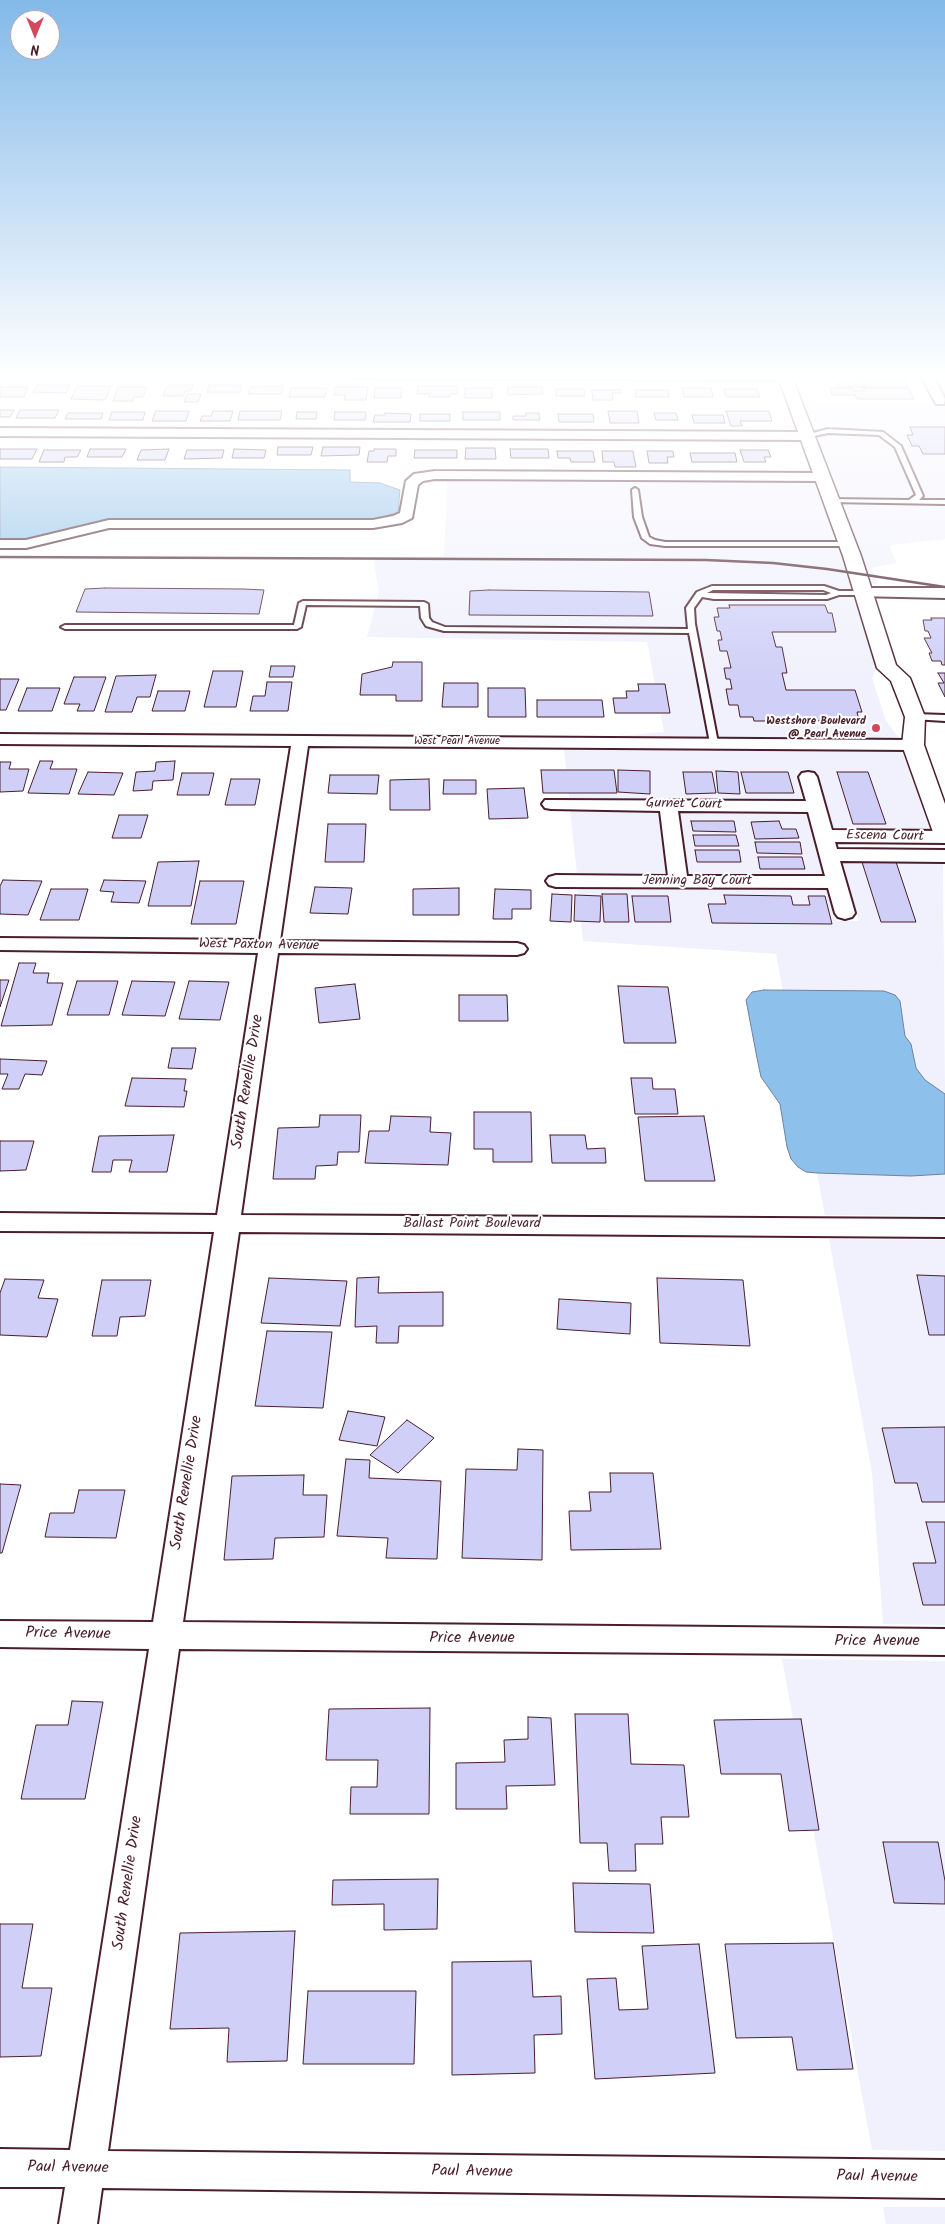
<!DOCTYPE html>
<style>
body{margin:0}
#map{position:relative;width:945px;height:2224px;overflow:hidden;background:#fff;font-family:Kalam,sans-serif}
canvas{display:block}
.north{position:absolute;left:10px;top:10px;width:50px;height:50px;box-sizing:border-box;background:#fff;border:1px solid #b7a5aa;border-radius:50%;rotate:180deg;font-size:14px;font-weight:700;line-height:20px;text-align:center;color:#4a1f2b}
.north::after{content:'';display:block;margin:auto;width:18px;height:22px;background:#d1495b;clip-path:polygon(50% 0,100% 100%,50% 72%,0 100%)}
</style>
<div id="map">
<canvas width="945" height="2224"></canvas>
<div class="north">N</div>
</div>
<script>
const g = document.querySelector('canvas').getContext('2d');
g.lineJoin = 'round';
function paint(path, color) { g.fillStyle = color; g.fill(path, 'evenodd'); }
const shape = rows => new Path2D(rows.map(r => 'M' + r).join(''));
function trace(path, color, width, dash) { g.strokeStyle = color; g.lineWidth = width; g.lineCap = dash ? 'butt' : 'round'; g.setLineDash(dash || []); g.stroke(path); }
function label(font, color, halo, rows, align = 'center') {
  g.font = font + ' Kalam,sans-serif'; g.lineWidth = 4; g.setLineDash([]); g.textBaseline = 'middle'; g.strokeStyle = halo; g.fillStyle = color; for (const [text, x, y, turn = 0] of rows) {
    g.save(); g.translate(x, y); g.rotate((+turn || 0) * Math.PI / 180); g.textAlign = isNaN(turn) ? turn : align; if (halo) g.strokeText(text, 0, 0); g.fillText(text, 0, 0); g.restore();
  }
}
paint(shape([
 [796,388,806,388,811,400,818,403,945,404,945,539,891,545,890,548,897,563,871,568,879,583,869,585],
 [448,470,811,471,811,473,510,479,814,481,848,572,851,588,876,664,873,665,876,668,872,678,886,721,900,739,607,737,664,732,647,642,367,637,379,592,373,557,444,556],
 [564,749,905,751,932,830,833,829,816,771,795,771,803,800,569,798],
 [570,811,658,812,666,874,577,874],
 [680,812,807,813,823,875,689,874],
 [843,863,943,863,945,1094,925,1080,916,1068,911,1044,905,1036,904,1023,884,991,783,991,776,954,583,941,578,889,827,890,836,921,859,921],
 [817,1173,911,1176,945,1174,945,1216,825,1215],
 [829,1239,945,1240,945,1625,883,1624,872,1473],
 [782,1659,945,1661,945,2151,872,2150],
 [883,2207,945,2207,945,2224,886,2224]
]), '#f1f1fd');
const water = shape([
 [0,467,350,470,350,482,380,483,400,490,398,512,377,519,112,520,90,523,54,535,14,540,0,540,0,467],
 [764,990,884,991,895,995,900,1001,905,1036,911,1044,916,1068,925,1080,945,1094,945,1174,911,1176,817,1173,806,1172,798,1167,791,1159,787,1147,780,1104,761,1077,757,1058,746,1000,752,992,764,990]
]);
paint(water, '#8dc0ea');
trace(water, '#72809e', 1);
const building = shape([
 [834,376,857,376,859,379,904,380,908,387,839,387,834,376],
 [37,385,70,385,66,393,33,392,37,385],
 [173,385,193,385,191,391,185,391,183,396,163,396,166,387,173,385],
 [209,385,242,385,240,392,207,392,209,385],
 [77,386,111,386,105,400,71,399,77,386],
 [283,386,282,394,248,394,250,387,283,386],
 [418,386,458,386,457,394,450,394,450,397,429,397,430,394,417,394,418,386],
 [0,387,28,387,24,397,0,397,0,387],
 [118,387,147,387,143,397,134,397,133,401,113,401,118,387],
 [335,387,368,387,366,400,344,400,345,395,334,395,335,387],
 [508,387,542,387,543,394,508,395,508,387],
 [291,388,327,388,325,397,289,397,291,388],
 [375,388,402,388,401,398,374,398,375,388],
 [465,388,492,388,492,398,465,398,465,388],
 [682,388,711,388,713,397,684,397,682,388],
 [830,388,852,388,854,391,865,391,863,388,908,388,914,399,857,399,855,395,832,395,830,388],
 [556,389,584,389,585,396,556,396,556,389],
 [724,389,757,389,760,397,726,397,724,389],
 [592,390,621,390,622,393,612,393,613,400,593,400,592,390],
 [635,390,668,390,669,397,636,397,635,390],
 [187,394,201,394,198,402,184,402,187,394],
 [0,410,14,410,10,417,0,417,0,410],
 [20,410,59,410,55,418,16,418,20,410],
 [156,411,189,411,186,421,152,421,156,411],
 [213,411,233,411,230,421,200,421,202,416,211,416,213,411],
 [240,411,282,411,280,420,238,420,240,411],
 [608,411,637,411,639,423,610,423,608,411],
 [726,411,769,411,772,421,740,421,742,426,731,426,726,411],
 [112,412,145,412,143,420,109,420,112,412],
 [297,412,317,412,316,419,296,419,297,412],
 [335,412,366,412,365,420,334,420,335,412],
 [463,412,500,412,500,420,463,420,463,412],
 [68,413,103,413,101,419,65,419,68,413],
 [385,413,411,414,410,422,373,422,375,415,385,415,385,413],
 [526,413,539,413,540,420,513,420,513,416,526,416,526,413],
 [654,413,676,413,678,420,656,420,654,413],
 [420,414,450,414,450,421,420,421,420,414],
 [558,414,593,414,594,422,559,422,558,414],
 [692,415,723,415,725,423,694,423,692,415],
 [910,427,945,427,945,454,923,454,919,446,912,446,907,435,913,435,910,427],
 [278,447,313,447,311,455,277,455,278,447],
 [323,447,360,447,359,455,321,456,323,447],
 [466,448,495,448,496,459,465,459,466,448],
 [0,449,37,449,32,459,0,459,0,449],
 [90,449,126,449,122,457,87,457,90,449],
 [169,449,165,460,137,460,141,450,169,449],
 [234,449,266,450,264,458,232,458,234,449],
 [374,449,396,449,396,456,388,456,387,462,367,462,369,451,374,451,374,449],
 [510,449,548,449,549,458,511,458,510,449],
 [44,450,81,450,77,457,65,457,64,462,39,462,44,450],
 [187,450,224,450,222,458,184,459,187,450],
 [415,450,457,450,457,458,414,458,415,450],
 [740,450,768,450,771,457,764,457,766,462,744,462,740,450],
 [557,451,593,451,595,462,571,462,570,458,558,458,557,451],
 [602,451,633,451,636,467,615,467,614,462,603,462,602,451],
 [647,451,673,451,674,457,667,457,668,463,649,463,647,451],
 [690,453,735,453,737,462,692,462,690,453],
 [105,588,244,589,264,590,259,614,76,612,85,589,105,588],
 [489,590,649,592,653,616,469,615,470,591,489,590],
 [729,605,825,605,828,613,832,613,836,632,772,632,776,647,782,647,787,673,782,673,786,690,855,690,862,712,857,712,859,721,754,721,753,717,740,717,738,705,729,705,726,689,732,689,730,679,726,679,724,668,731,668,727,651,720,651,718,640,722,640,720,631,717,631,714,617,719,617,717,608,730,608,729,605],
 [931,618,945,618,945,665,942,665,941,661,932,661,929,653,932,653,924,638,931,638,928,631,925,631,923,620,932,620,931,618],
 [393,662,422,662,422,701,396,701,396,695,360,695,362,674,392,667,393,662],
 [271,666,295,666,293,677,269,677,271,666],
 [213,671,243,671,236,707,204,707,213,671],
 [938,673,945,673,945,697,938,683,944,683,938,673],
 [156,675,150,697,137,697,132,712,105,712,116,676,156,675],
 [74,677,106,677,94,711,77,711,80,704,64,704,74,677],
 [0,679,19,679,6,710,0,710,0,679],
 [267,682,292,682,288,711,250,711,253,696,265,696,267,682],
 [444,683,478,683,478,707,442,707,444,683],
 [638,684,665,684,670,713,615,713,613,698,627,698,626,691,639,691,638,684],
 [27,688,60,688,52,711,18,711,27,688],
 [488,688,525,688,526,717,488,717,488,688],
 [158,691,190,691,185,711,152,711,158,691],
 [537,700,602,700,604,717,537,717,537,700],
 [40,761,53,761,50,769,77,769,69,794,28,793,40,761],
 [175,761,173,780,153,781,152,790,133,791,136,772,155,771,156,762,175,761],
 [0,762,11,762,9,769,29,769,23,791,0,792,0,762],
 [541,770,614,770,617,793,543,793,541,770],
 [618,770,650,771,650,794,618,792,618,770],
 [716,771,738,772,740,794,718,793,716,771],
 [88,772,123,773,114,795,78,794,88,772],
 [683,772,712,772,716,793,686,794,683,772],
 [741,772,788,772,794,793,746,793,741,772],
 [837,772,868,772,886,824,853,824,837,772],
 [182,773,214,773,209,795,177,795,182,773],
 [330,775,379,775,377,794,328,793,330,775],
 [231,779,260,779,255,805,225,805,231,779],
 [429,779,430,810,390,810,390,780,429,779],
 [444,780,476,780,476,794,443,794,444,780],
 [524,788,528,818,489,819,487,789,524,788],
 [119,815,148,815,141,838,112,838,119,815],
 [691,821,734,821,736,832,693,831,691,821],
 [779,821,782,829,796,829,799,838,755,839,751,822,779,821],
 [328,824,366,824,364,862,325,862,328,824],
 [693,835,736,835,739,846,695,846,693,835],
 [755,842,800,842,802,854,757,853,755,842],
 [695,850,739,850,741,862,697,862,695,850],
 [758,857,802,857,805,869,760,869,758,857],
 [199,861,191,906,148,906,158,862,199,861],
 [862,862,896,862,916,922,881,922,862,862],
 [3,880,42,881,28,915,0,914,0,886,3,880],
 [104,880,146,881,139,903,111,902,114,892,100,891,104,880],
 [200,881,244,881,236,924,191,924,200,881],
 [315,887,352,888,348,914,310,913,315,887],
 [459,888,459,915,413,915,413,889,459,888],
 [51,889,88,889,79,920,40,920,51,889],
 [495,889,531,890,531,909,512,909,512,919,493,919,495,889],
 [552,894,572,895,571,922,550,921,552,894],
 [602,894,627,894,629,922,604,922,602,894],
 [575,895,601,896,600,922,574,921,575,895],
 [724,895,791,896,793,905,810,905,808,896,825,896,832,924,712,923,708,904,726,904,724,895],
 [632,896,668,896,671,922,635,922,632,896],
 [19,963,36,963,33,973,49,973,47,983,63,983,52,1025,1,1026,19,963],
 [0,980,9,980,0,1007,0,980],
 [77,981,118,981,109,1015,67,1015,77,981],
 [132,981,175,982,165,1016,122,1015,132,981],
 [189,981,229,982,220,1020,179,1019,189,981],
 [355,984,360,1019,319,1023,315,988,355,984],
 [618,986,668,987,676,1043,624,1043,618,986],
 [459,995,507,995,508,1021,459,1021,459,995],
 [172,1048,196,1048,192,1069,168,1068,172,1048],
 [0,1059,47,1061,42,1075,25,1074,19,1089,2,1089,8,1074,0,1074,0,1059],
 [132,1078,186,1079,184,1091,187,1091,184,1107,125,1106,132,1078],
 [631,1078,652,1078,653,1089,675,1089,678,1114,635,1114,631,1078],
 [474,1112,531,1112,532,1162,493,1162,493,1149,474,1149,474,1112],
 [320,1115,361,1115,359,1152,338,1152,337,1165,316,1166,315,1179,273,1179,278,1128,319,1127,320,1115],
 [391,1116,431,1117,430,1132,451,1133,448,1165,365,1163,369,1131,389,1131,391,1116],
 [704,1116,715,1181,645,1181,638,1117,704,1116],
 [174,1135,167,1172,129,1172,132,1160,113,1160,111,1172,92,1172,99,1136,174,1135],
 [550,1135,585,1135,587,1149,605,1148,606,1163,552,1163,550,1135],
 [0,1141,34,1141,26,1170,0,1171,0,1141],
 [917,1275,945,1276,945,1335,929,1335,917,1275],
 [379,1277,378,1293,443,1292,443,1326,399,1326,398,1343,376,1343,377,1326,355,1327,357,1278,379,1277],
 [269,1278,347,1281,340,1326,261,1323,269,1278],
 [657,1278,743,1280,750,1346,660,1343,657,1278],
 [5,1279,44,1280,38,1298,58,1299,47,1337,0,1335,0,1293,5,1279],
 [102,1280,151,1280,145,1316,120,1317,117,1336,92,1336,102,1280],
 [559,1299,631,1303,630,1334,557,1329,559,1299],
 [267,1331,332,1332,323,1408,255,1406,267,1331],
 [348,1411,385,1417,377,1446,339,1440,348,1411],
 [407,1420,434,1438,398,1473,370,1455,407,1420],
 [945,1427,945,1502,922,1502,917,1483,895,1483,882,1428,945,1427],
 [518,1449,543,1450,542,1560,462,1558,466,1469,517,1470,518,1449],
 [346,1459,370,1460,369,1478,441,1481,437,1559,386,1558,388,1538,337,1536,346,1459],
 [610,1473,653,1473,661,1549,571,1550,569,1511,591,1511,589,1492,611,1492,610,1473],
 [304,1475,303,1495,327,1495,324,1537,275,1538,273,1559,224,1560,232,1476,304,1475],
 [0,1484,21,1485,2,1553,0,1553,0,1484],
 [79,1490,125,1490,116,1538,45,1537,50,1513,74,1513,79,1490],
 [926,1522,945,1522,945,1605,923,1605,913,1563,936,1563,926,1522],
 [72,1701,103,1702,85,1799,21,1799,36,1725,68,1725,72,1701],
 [430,1708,429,1814,350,1814,351,1787,377,1787,378,1760,326,1760,329,1709,430,1708],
 [575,1714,628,1714,631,1764,684,1765,689,1817,661,1817,663,1844,635,1844,636,1871,609,1871,607,1843,580,1843,575,1714],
 [528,1717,551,1718,555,1785,506,1786,507,1809,456,1809,456,1763,505,1762,504,1740,528,1739,528,1717],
 [801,1719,819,1830,789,1831,781,1774,721,1774,714,1720,801,1719],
 [883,1842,938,1842,945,1881,945,1904,894,1903,883,1842],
 [438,1879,437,1929,384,1930,384,1904,332,1905,333,1880,438,1879],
 [573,1883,650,1884,654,1933,575,1932,573,1883],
 [0,1924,33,1924,22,1988,52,1988,41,2056,0,2057,0,1924],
 [295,1931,287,2061,227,2062,229,2028,170,2029,180,1933,295,1931],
 [833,1943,853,2069,797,2070,792,2037,736,2038,725,1944,833,1943],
 [699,1944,715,2073,595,2079,587,1979,616,1978,619,2010,648,2009,642,1946,699,1944],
 [531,1961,533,1997,561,1996,562,2034,534,2035,535,2073,452,2075,452,1962,531,1961],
 [308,1991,416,1991,414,2064,303,2064,308,1991]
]);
paint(building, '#cfcff8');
trace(building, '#4a1f2b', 1);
const lane = shape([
 [828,429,883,432,901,446,923,496,919,500,945,500,945,504,828,502,827,501,830,499,909,500,916,495,895,447,879,435,828,433,805,438,802,436,828,429],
 [635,488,638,490,642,517,649,537,655,540,665,542,847,542,851,544,847,546,665,546,650,544,642,538,634,517,632,490,635,488],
 [712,586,824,586,839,591,861,591,865,593,861,595,839,595,827,599,714,599,702,597,694,608,695,624,718,743,714,746,710,743,689,633,444,631,426,626,421,618,420,606,306,605,301,627,297,629,65,629,61,627,65,625,294,625,299,603,303,601,424,602,428,604,429,618,432,622,445,627,688,629,686,608,697,592,712,586],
 [713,590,823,590,831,593,826,595,707,593,713,590],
 [915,714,945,715,945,721,912,719,911,717,915,714]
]);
const street = shape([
 [342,374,789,374,791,376,785,380,348,378,342,374],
 [920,374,932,374,945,399,944,404,936,404,920,374],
 [0,428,805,432,811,436,805,440,0,436,0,428],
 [435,471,821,473,828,477,821,481,435,479,423,481,418,485,412,518,402,523,373,528,109,528,26,548,0,548,0,540,26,540,109,520,373,520,393,516,400,513,406,481,414,474,435,471],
 [861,588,945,588,945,598,856,596,853,593,856,590,861,588],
 [0,734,913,740,919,741,922,745,919,749,913,750,308,746,280,941,517,943,524,945,527,949,524,953,517,955,278,953,241,1215,945,1219,945,1237,239,1232,183,1622,945,1629,945,1655,179,1649,108,2151,945,2160,945,2198,102,2188,97,2224,59,2224,65,2187,0,2187,0,2149,70,2150,149,1649,0,1647,0,1621,153,1622,214,1232,0,1231,0,1213,217,1215,258,953,0,950,0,938,260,940,291,746,0,744,0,734],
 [808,772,814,773,817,777,832,830,945,831,945,843,835,842,837,849,945,850,945,862,840,861,855,913,852,917,845,919,838,917,835,913,828,888,556,887,549,885,546,881,549,877,556,875,668,876,660,811,551,809,545,808,542,804,545,800,806,801,799,777,802,773,808,772],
 [678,811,808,812,825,876,687,876,678,811]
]);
const secondary = shape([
 [777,374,791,374,861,556,896,665,910,678,925,717,924,745,945,804,945,842,937,840,934,835,902,745,905,717,891,681,877,668,843,556,777,374]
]);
trace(lane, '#4a1f2b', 4);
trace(street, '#4a1f2b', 4);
trace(secondary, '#4a1f2b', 3);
paint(lane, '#fff');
paint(street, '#fff');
paint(secondary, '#fff');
trace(shape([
 [0,557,706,560,773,563,827,569,945,587]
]), '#4a1f2b', 2.5);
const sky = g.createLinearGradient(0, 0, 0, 685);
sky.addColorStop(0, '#83b9e9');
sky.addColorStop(0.55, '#fff');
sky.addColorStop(1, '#ffffff00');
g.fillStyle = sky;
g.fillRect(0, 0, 945, 685);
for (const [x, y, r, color] of [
 [876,728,5,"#d1495b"]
]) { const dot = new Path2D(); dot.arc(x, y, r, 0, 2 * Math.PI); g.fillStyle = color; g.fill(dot); trace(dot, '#fff', 2); }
label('bold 11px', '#4a1f2b', '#fff', [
 ["Westshore Boulevard",866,722],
 ["@ Pearl Avenue",866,735]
], 'right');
label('11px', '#4a1f2b', '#fff', [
 ["West Pearl Avenue",457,742]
]);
label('14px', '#4a1f2b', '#fff', [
 ["Gurnet Court",684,805,1],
 ["Escena Court",885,837,1],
 ["Jenning Bay Court",697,882],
 ["West Paxton Avenue",259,946,1],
 ["Ballast Point Boulevard",472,1225]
]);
label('16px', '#4a1f2b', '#fff', [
 ["South Renellie Drive",249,1082,-81],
 ["South Renellie Drive",188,1483,-81],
 ["Price Avenue",68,1635,1],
 ["Price Avenue",472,1639],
 ["Price Avenue",877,1642],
 ["South Renellie Drive",129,1883,-82],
 ["Paul Avenue",68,2169,1],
 ["Paul Avenue",472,2173,1],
 ["Paul Avenue",877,2178,1]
]);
</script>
